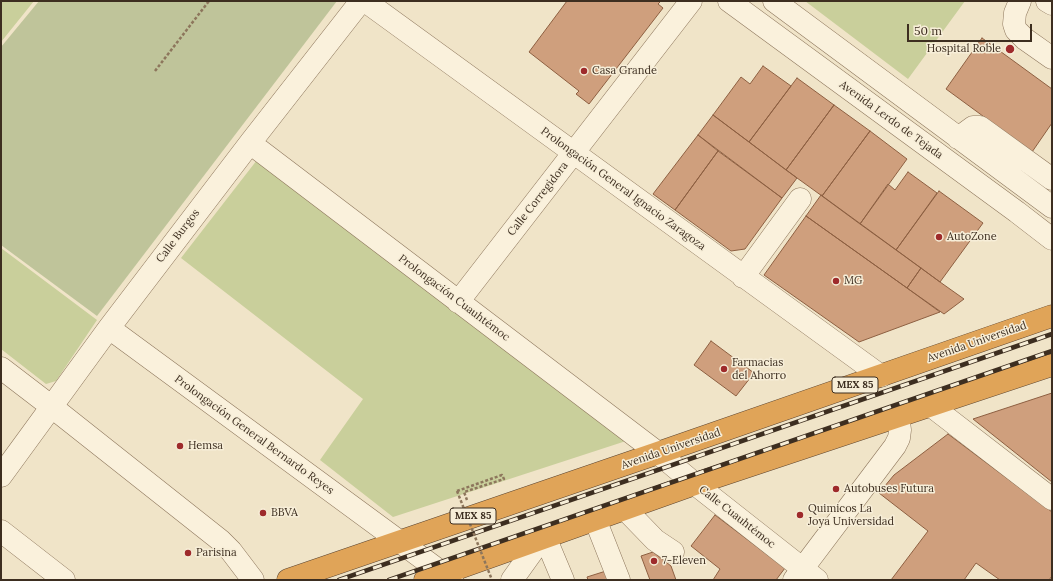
<!DOCTYPE html>
<meta charset="utf-8">
<style>
body{margin:0}
#map{position:relative;width:1053px;height:581px;overflow:hidden;background:#f0e4c8;font-family:Lora,serif}
canvas{display:block}
.frame{position:absolute;inset:0;border:2px solid #3d2e20;pointer-events:none}
.scale{position:absolute;left:907px;top:24px;width:125px;height:18px;box-sizing:border-box;border:2px solid #3d2e20;border-top:0;padding-left:5px;font-size:12px;line-height:14px;white-space:nowrap;color:#3d2e20;-webkit-text-stroke:3px #f7eed8;paint-order:stroke}
</style>
<div id="map">
<canvas width="1053" height="581"></canvas>
<div class="frame"></div>
<div class="scale">50 m</div>
</div>
<script>
const g = document.querySelector('canvas').getContext('2d');
g.lineJoin = 'round';
function paint(path, color) { g.fillStyle = color; g.fill(path, 'evenodd'); }
const shape = rows => new Path2D(rows.map(r => 'M' + r).join(''));
function trace(path, color, width, dash) { g.strokeStyle = color; g.lineWidth = width; g.lineCap = dash ? 'butt' : 'round'; g.setLineDash(dash || []); g.stroke(path); }
function label(font, color, halo, rows, align = 'center') {
  g.font = font + ' Lora,serif'; g.lineWidth = 3; g.setLineDash([]); g.textBaseline = 'middle'; g.strokeStyle = halo; g.fillStyle = color; for (const [text, x, y, turn = 0] of rows) {
    g.save(); g.translate(x, y); g.rotate((+turn || 0) * Math.PI / 180); g.textAlign = isNaN(turn) ? turn : align; if (halo) g.strokeText(text, 0, 0); g.fillText(text, 0, 0); g.restore();
  }
}
paint(shape([
 [1,1,34,1,1,42],
 [805,1,965,1,908,79],
 [257,160,626,441,393,517,320,460,363,399,181,258],
 [1,248,97,320,56,381,46,384,1,349]
]), '#c9cf9b');
paint(shape([
 [39,1,337,1,97,316,1,245,1,47]
]), '#bfc49a');
const building = shape([
 [567,1,661,1,658,4,663,8,589,104,576,94,579,91,529,52,567,1],
 [982,38,1052,89,1052,123,1032,152,946,89,982,38],
 [763,66,791,86,749,142,713,115,741,77,750,84,763,66],
 [797,78,834,105,786,170,749,142,797,78],
 [834,105,870,131,822,196,786,170,834,105],
 [713,115,797,178,782,198,698,135,713,115],
 [870,131,907,159,860,224,822,196,870,131],
 [698,135,718,151,675,210,653,194,698,135],
 [718,151,782,198,745,249,731,251,675,210,718,151],
 [908,172,937,193,896,250,860,224,888,184,895,190,908,172],
 [939,191,983,223,940,282,896,250,939,191],
 [821,195,921,268,907,288,806,216,821,195],
 [806,216,907,288,940,312,859,342,764,275,806,216],
 [921,268,940,282,964,299,944,314,907,288,921,268],
 [711,341,754,373,736,396,694,365,711,341],
 [1052,393,1052,482,973,419,1052,393],
 [948,434,1052,512,1052,576,1049,580,1000,580,976,563,964,580,891,580,928,531,879,493,894,475,948,434],
 [715,515,785,568,776,580,713,580,720,569,691,546,715,515],
 [653,552,671,566,676,580,650,580,641,556,653,552],
 [606,571,609,580,588,580,587,577,606,571]
]);
paint(building, '#cf9f7d');
trace(building, '#8d5f41', 1);
const minor = shape([
 [365,1,881,376],
 [729,1,1017,212,1052,239],
 [774,1,1052,207],
 [1020,1,1015,13,1014,24,1016,30,1025,39,1052,58],
 [1047,1,1052,4],
 [958,138,973,127,980,127,1052,179],
 [250,143,658,453,695,484,817,580],
 [743,277,800,199],
 [458,302,691,1],
 [109,328,452,580],
 [1,368,52,407,220,540,231,551,253,580],
 [930,405,1052,499],
 [1,476,109,328,250,143,361,1],
 [625,509,655,540,673,552],
 [595,519,619,580],
 [1,531,64,580],
 [545,537,563,580],
 [512,580,542,538],
 [794,580,895,446,899,438,900,430,898,415]
]);
const highway = shape([
 [288,580,658,453,1052,316],
 [425,580,695,484,1052,365]
]);
trace(minor, '#8d765c', 23);
trace(highway, '#5b4430', 23);
trace(shape([
 [155,71,209,1],
 [457,491,502,475,504,479,464,492,467,500]
]), '#8d765c', 2.5, [3, 2]);
trace(minor, '#faf1dc', 22);
trace(highway, '#e0a458', 22);
const rail = shape([
 [339,580,1052,334],
 [389,580,1052,351]
]);
trace(rail, '#3d2e20', 4.5);
trace(rail, '#f7eed8', 3, [9]);
trace(shape([
 [457,491,492,580]
]), '#8d765c', 2.5, [3, 2]);
for (const [x, y, r, color] of [
 [1010,49,5,"#9e2a2b"],
 [584,71,4,"#9e2a2b"],
 [939,237,4,"#9e2a2b"],
 [836,281,4,"#9e2a2b"],
 [724,369,4,"#9e2a2b"],
 [180,446,4,"#9e2a2b"],
 [836,489,4,"#9e2a2b"],
 [263,513,4,"#9e2a2b"],
 [800,515,4,"#9e2a2b"],
 [188,553,4,"#9e2a2b"],
 [654,561,4,"#9e2a2b"]
]) { const dot = new Path2D(); dot.arc(x, y, r, 0, 2 * Math.PI); g.fillStyle = color; g.fill(dot); trace(dot, '#f7eed8', 1.5); }
for (const [x, y, w] of [
 [855,385,46],
 [473,516,46]
]) { const box = new Path2D(); box.roundRect(x - w / 2, y - 8, w, 16, 3); g.fillStyle = '#f7eed8'; g.fill(box); trace(box, '#3d2e20', 1); }
label('bold 10px', '#3d2e20', null, [
 ["MEX 85",855,385],
 ["MEX 85",473,516]
]);
label('11px', '#3d2e20', '#f7eed8', [
 ["Hospital Roble",1001,49,"right"],
 ["Casa Grande",592,71],
 ["AutoZone",947,237],
 ["MG",844,281],
 ["Farmacias",732,363],
 ["del Ahorro",732,376],
 ["Hemsa",188,446],
 ["Autobuses Futura",844,489],
 ["Quimicos La",808,509],
 ["Joya Universidad",808,522],
 ["BBVA",271,513],
 ["Parisina",196,553],
 ["7-Eleven",662,561]
], 'left');
label('11px', '#3d2e20', '#f7eed8', [
 ["Avenida Lerdo de Tejada",891,120,36],
 ["Prolongación General Ignacio Zaragoza",623,189,36],
 ["Calle Corregidora",538,199,-52],
 ["Calle Burgos",178,236,-53],
 ["Prolongación Cuauhtémoc",454,298,37],
 ["Avenida Universidad",977,342,-19],
 ["Prolongación General Bernardo Reyes",254,435,36],
 ["Avenida Universidad",671,449,-19],
 ["Calle Cuauhtémoc",737,517,38]
]);
</script>
